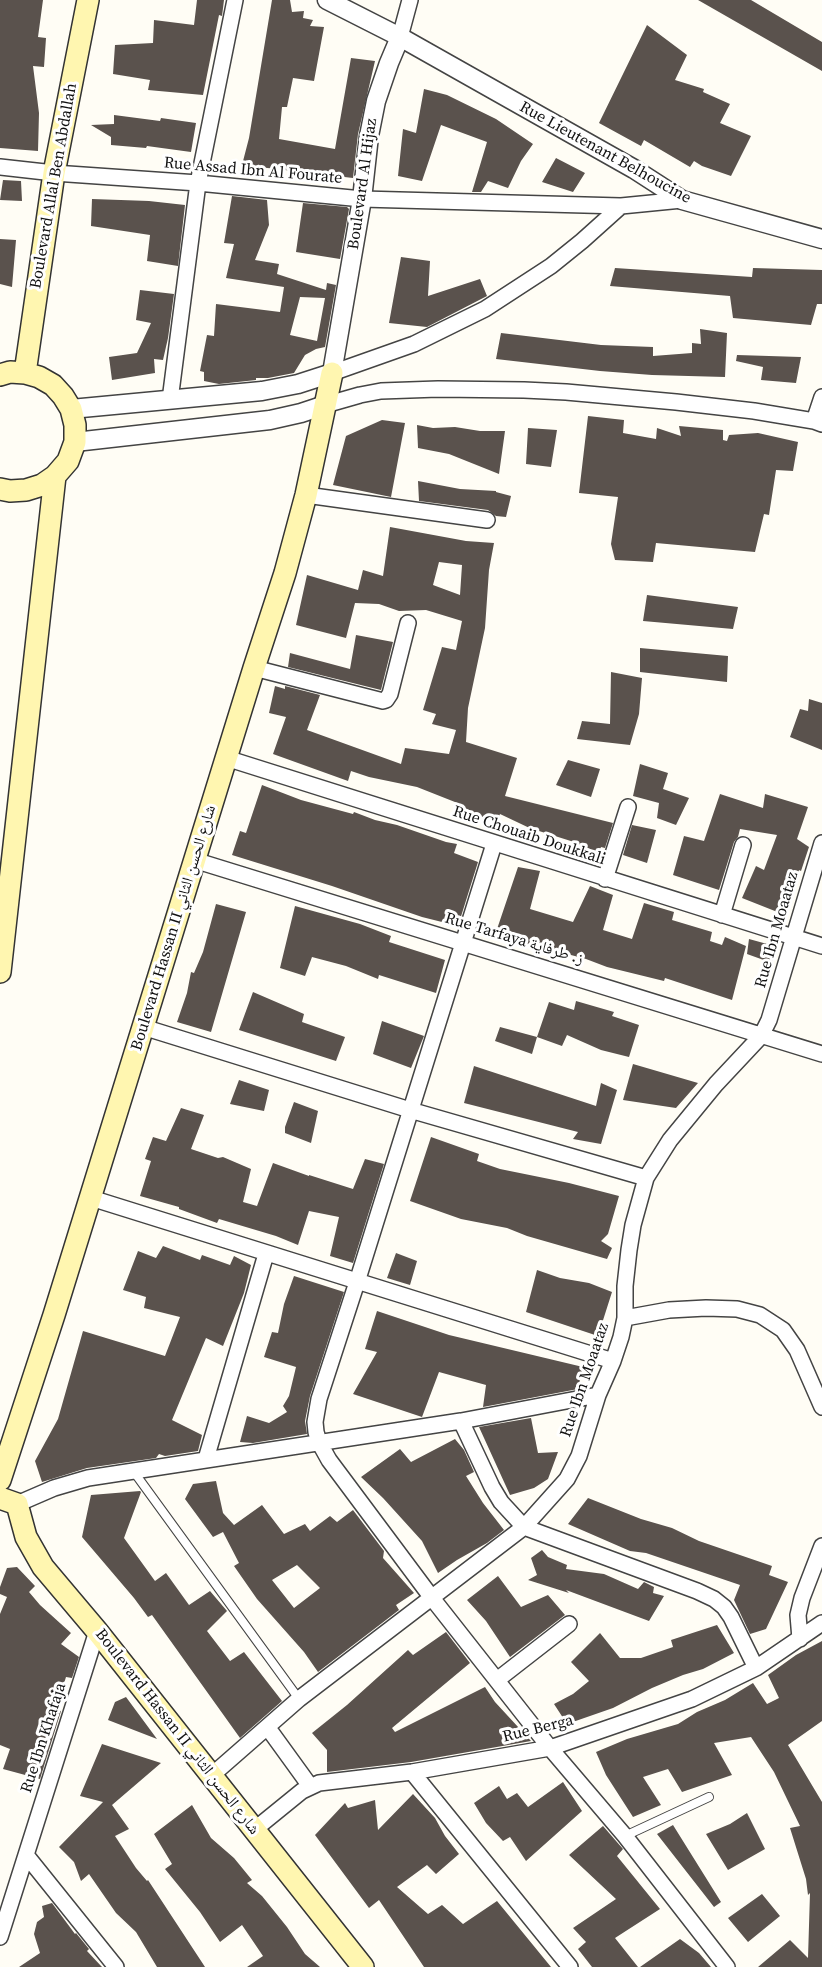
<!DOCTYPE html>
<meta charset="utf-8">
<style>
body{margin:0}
canvas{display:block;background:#fffdf5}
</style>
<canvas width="822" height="1967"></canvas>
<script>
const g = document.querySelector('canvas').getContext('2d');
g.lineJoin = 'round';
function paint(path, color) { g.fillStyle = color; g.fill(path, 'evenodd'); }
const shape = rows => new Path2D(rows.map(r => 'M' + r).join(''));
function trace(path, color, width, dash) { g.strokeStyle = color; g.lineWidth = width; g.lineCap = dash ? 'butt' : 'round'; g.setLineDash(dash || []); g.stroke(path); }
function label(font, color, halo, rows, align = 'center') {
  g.font = font + ' "Source Serif 4","Noto Naskh Arabic",serif'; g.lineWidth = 6; g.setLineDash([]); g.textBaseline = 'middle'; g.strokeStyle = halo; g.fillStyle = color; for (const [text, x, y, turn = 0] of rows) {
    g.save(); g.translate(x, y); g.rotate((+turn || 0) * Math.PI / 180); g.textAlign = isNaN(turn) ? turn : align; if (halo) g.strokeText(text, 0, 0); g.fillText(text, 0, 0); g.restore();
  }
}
paint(shape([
 [0,0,43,0,38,37,46,38,44,67,33,66,39,113,38,151,0,148],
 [197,0,224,0,222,16,219,15,203,95,148,90,150,80,113,74,115,45,153,43,154,20,194,25],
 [272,0,290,0,292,12,304,11,303,18,313,20,310,26,324,27,314,81,293,78,287,107,282,107,279,139,335,149,351,58,375,61,358,134,353,178,242,165,249,138],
 [698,0,751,0,822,42,822,71],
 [647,25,687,55,675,80,704,89,703,92,730,104,720,123,751,136,731,176,702,166,694,161,690,167,644,140,641,146,599,123],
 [424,89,447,95,496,119,533,144,521,161,508,188,488,181,481,192,472,192,487,142,441,125,422,181,398,176,403,129,416,133],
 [114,115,160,121,161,118,196,123,191,152,147,146,146,148,111,145,111,137,91,125,114,124],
 [556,158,585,173,573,192,542,182],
 [3,180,21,181,22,201,0,200],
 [232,196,267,200,269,225,255,260,279,264,277,274,326,290,327,283,336,285,325,347,316,349,305,355,294,373,268,378,256,378,256,380,219,384,204,381,204,372,200,371,207,335,214,336,216,304,280,312,284,287,226,278,234,244,224,243],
 [300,297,325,298,317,341,290,335],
 [92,199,149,201,185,205,178,266,147,261,150,235,91,226],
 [303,203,347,207,349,209,340,259,296,252],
 [0,239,16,240,12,287,0,284],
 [401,257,430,261,428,296,480,279,487,296,427,327,389,323],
 [615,268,752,277,753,268,822,270,822,304,817,304,811,325,733,318,730,296,610,286],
 [140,290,174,294,168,338,163,360,154,359,155,373,112,380,109,357,137,353,151,323,136,320],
 [700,329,727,333,725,377,652,375,600,371,496,359,501,333,601,345,653,347,653,356,692,353,692,343,701,344],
 [737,355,801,357,796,383,761,380,763,367,736,361],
 [588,416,624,420,623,433,656,439,657,428,681,436,679,426,723,430,723,440,727,441,729,435,758,433,798,442,793,471,776,470,769,515,764,514,755,552,656,543,653,562,615,560,611,544,618,497,579,493],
 [382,420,405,423,391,497,333,485,346,436],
 [417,425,433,428,455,427,480,431,505,431,499,474,449,454,418,448],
 [528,428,557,430,551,467,526,464],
 [418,481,460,489,496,491,496,492,511,496,506,517,496,516,488,510,419,501],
 [390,527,466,541,494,543,489,570,485,628,468,708,466,742,517,758,505,796,613,823,605,848,601,847,599,853,574,842,539,831,538,832,500,814,497,822,459,809,460,804,417,787,369,777,351,771,348,781,273,754,286,717,269,713,275,686,285,689,285,686,320,695,307,730,401,764,405,748,449,754,456,730,432,724,436,714,423,710,442,647,456,650,462,621,426,610,399,611,379,604,355,603,346,638,296,625,307,575,358,590,363,570,383,576],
 [439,562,462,565,460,595,433,585],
 [647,595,738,607,733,629,643,621],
 [356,635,393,642,381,690,288,667,290,653,350,669],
 [640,648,728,656,727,682,640,672],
 [611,672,642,678,639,714,630,745,577,739,582,721,610,724],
 [809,699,822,703,822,750,790,737,800,709,808,711],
 [568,760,600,769,591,797,556,785],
 [640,764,668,773,663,789,689,798,676,825,657,818,659,803,633,796],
 [262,785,301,800,353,814,354,812,375,820,397,825,446,842,457,844,454,853,478,862,458,926,422,917,332,886,232,855,240,831,246,833],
 [720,794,763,808,765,794,808,807,797,839,809,847,801,871,799,870,785,915,742,898,756,866,764,870,777,835,740,829,738,837,734,842,719,890,673,875,684,836,704,841],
 [632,825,656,830,647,863,623,855],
 [518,867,540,871,530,909,573,922,590,886,613,895,603,930,632,939,644,903,674,912,672,920,712,932,710,941,722,945,725,937,746,946,732,1000,665,978,664,981,607,967,586,959,541,947,520,946,494,938],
 [216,904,246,912,211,1032,177,1022,187,993,191,972,194,973,203,952],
 [295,906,360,924,391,936,389,942,445,960,436,993,379,975,378,979,346,966,312,957,305,976,280,968],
 [749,939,778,947,772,963,747,954],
 [253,992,304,1014,302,1022,345,1037,336,1061,239,1030],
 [576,1001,614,1012,612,1016,639,1025,629,1057,601,1050,567,1035,562,1046,537,1037,549,1002,574,1010],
 [382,1021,424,1036,411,1068,373,1054],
 [500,1027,537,1037,532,1054,495,1041],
 [633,1064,698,1083,676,1108,623,1100],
 [474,1066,596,1106,601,1083,617,1090,601,1144,573,1139,578,1132,464,1103],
 [239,1080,269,1090,264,1111,230,1104],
 [294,1102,318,1111,311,1143,285,1133,285,1127],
 [181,1108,204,1115,191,1149,218,1158,223,1157,251,1169,243,1202,257,1206,273,1163,309,1176,309,1175,353,1189,365,1159,384,1164,353,1263,330,1256,339,1217,309,1211,298,1245,276,1236,219,1219,217,1223,179,1209,179,1207,140,1196,151,1161,145,1159,153,1137,166,1141],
 [431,1137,479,1154,477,1161,500,1169,569,1183,619,1196,608,1234,601,1241,612,1248,607,1259,527,1236,507,1228,461,1219,410,1201],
 [163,1246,200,1260,202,1255,230,1265,234,1256,251,1265,244,1293,223,1346,206,1338,172,1420,202,1435,198,1451,165,1456,159,1454,156,1458,87,1468,42,1482,35,1461,58,1419,83,1331,165,1356,180,1317,144,1308,146,1297,123,1290,138,1251,156,1258],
 [396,1253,417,1261,410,1285,387,1278],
 [537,1270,560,1278,589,1283,612,1292,598,1336,526,1312],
 [294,1276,344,1292,310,1396,305,1421,307,1434,253,1443,240,1442,247,1416,269,1423,287,1412,283,1406,289,1396,296,1367,264,1357,272,1332,278,1333,284,1304],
 [377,1311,449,1335,583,1367,578,1389,483,1407,486,1385,439,1372,422,1417,353,1394,377,1352,365,1349],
 [531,1418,538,1453,558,1452,548,1479,534,1488,510,1495,479,1427],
 [455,1439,464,1450,474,1472,466,1476,483,1503,504,1530,487,1543,457,1560,438,1573,422,1541,383,1498,361,1477,400,1449,411,1462],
 [216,1481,223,1513,234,1525,262,1505,284,1534,305,1524,310,1531,330,1516,337,1522,353,1510,384,1551,383,1558,414,1593,396,1605,399,1610,318,1672,304,1652,257,1599,234,1566,239,1563,223,1532,213,1537,185,1499,193,1484],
 [297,1565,320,1588,294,1608,272,1580],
 [140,1491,141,1492,124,1538,155,1581,166,1573,189,1605,210,1591,227,1611,207,1631,230,1661,244,1652,282,1701,240,1738,152,1615,148,1617,134,1598,82,1537,91,1495],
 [588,1498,641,1519,672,1528,699,1541,772,1566,769,1575,788,1582,766,1629,750,1634,734,1600,740,1585,646,1553,630,1551,568,1524],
 [542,1550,548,1557,567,1565,566,1569,604,1574,638,1589,644,1582,654,1587,653,1593,664,1596,649,1621,566,1590,569,1593,528,1580,537,1575,531,1558],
 [17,1567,35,1586,29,1592,40,1605,71,1633,61,1644,79,1657,72,1678,66,1677,56,1709,61,1711,40,1779,3,1769,10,1749,0,1745,0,1614,7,1597,0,1594,0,1587,7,1568],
 [498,1576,521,1607,548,1595,565,1615,510,1657,486,1621,467,1600],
 [717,1625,734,1653,703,1669,683,1675,652,1688,613,1708,567,1724,554,1704,573,1694,589,1681,571,1662,600,1633,620,1658,641,1658,673,1647,671,1640],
 [446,1632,470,1663,392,1728,395,1732,485,1687,495,1702,531,1741,411,1762,327,1772,327,1750,312,1733,347,1705,408,1650,413,1655],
 [822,1641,822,1721,788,1745,822,1802,822,1967,758,1967,790,1940,808,1958,810,1893,808,1895,806,1879,790,1828,800,1826,774,1772,751,1737,714,1743,732,1775,682,1792,668,1769,643,1777,661,1805,633,1817,606,1775,596,1752,627,1739,678,1724,697,1712,725,1700,753,1683,767,1704,779,1698,768,1675,796,1655],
 [126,1697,157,1739,108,1720,115,1702],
 [102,1744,161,1763,112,1805,129,1829,115,1836,136,1868,147,1881,148,1880,205,1967,157,1967,136,1932,116,1913,89,1874,81,1881,74,1862,59,1847,103,1802,80,1796],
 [563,1782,582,1811,526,1861,510,1837,503,1841,486,1823,474,1803,499,1786,507,1799,517,1793,528,1807],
 [413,1794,435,1818,445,1836,459,1854,436,1874,427,1865,397,1887,428,1914,442,1905,463,1924,497,1901,551,1967,424,1967,379,1900,369,1908,315,1835,345,1803,348,1808,375,1800,378,1830],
 [192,1805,211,1838,234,1858,252,1880,247,1883,262,1896,287,1927,305,1954,320,1967,247,1967,263,1956,242,1925,220,1942,200,1912,165,1869,172,1864,154,1834],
 [747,1813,765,1849,728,1870,706,1834,730,1824],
 [673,1825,721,1902,714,1907,657,1834],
 [603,1826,623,1849,617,1856,660,1909,615,1938,638,1967,592,1967,578,1949,586,1942,573,1928,616,1899,569,1855],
 [762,1894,780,1916,748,1942,728,1918],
 [52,1903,75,1934,76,1933,89,1949,87,1951,102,1967,19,1967,40,1953,34,1934,37,1922,44,1917,42,1906],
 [680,1939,699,1953,711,1967,640,1967]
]), '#5a524d');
const service = shape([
 [134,1472,299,1699],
 [625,1836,709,1797]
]);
const minor = shape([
 [400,37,410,0],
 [0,167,54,173,198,183,362,199,621,206,682,200],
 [332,373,414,344,485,309,551,266,582,241,621,206],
 [170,400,198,183,235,0],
 [325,405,360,395,381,391,438,389,524,390,566,392,676,402,754,411,814,421,822,424],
 [814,421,822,397],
 [306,495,487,520],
 [254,668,383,701,386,700,390,694,408,623],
 [226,758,822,946],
 [494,844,357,1282,319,1399,315,1422,316,1432,319,1442,329,1460,432,1598,550,1748,625,1836,727,1967],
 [194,860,822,1054],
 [605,879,628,807],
 [722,915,743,845],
 [143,1027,410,1110,646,1178],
 [91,1198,613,1361],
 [625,1318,669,1310,706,1308,737,1309,760,1315,783,1330,797,1350,822,1407],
 [461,1421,492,1487,501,1502,524,1527,697,1591,714,1599,724,1607,731,1617,756,1668],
 [206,1459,266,1254],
 [17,1504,54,1488,88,1478,461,1421,598,1395],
 [800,1639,798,1615,802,1598,822,1546],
 [497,1680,569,1624],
 [268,1728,310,1786],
 [412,1772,570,1967],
 [211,1776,299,1699,524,1527,567,1479,579,1456,598,1395,613,1361,621,1337,625,1318,625,1286,629,1250,633,1225,646,1178,670,1140,716,1084,761,1036,769,1020,822,843],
 [254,1830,302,1791,319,1783,412,1772,550,1748,692,1699,756,1668,822,1623],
 [26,1855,116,1967],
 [0,1937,97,1631]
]);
const tertiary = shape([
 [327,0,400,37,634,169,682,200,822,239],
 [71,409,262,391,298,384,332,373,362,199,369,136,376,101,389,63,400,37],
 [75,442,270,420,301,413,325,405]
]);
const secondary = shape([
 [25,373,54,173,88,0],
 [0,375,10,372,25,373,39,377,53,385,63,396,71,409,75,425,75,442,68,461,55,476,42,485,26,490,10,491,0,489],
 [0,972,55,476],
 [0,1480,54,1315,254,668,285,573,306,495,332,373],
 [0,1498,17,1504,26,1537,43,1567,97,1631,363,1967]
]);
trace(service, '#444', 10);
trace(minor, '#444', 18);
trace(tertiary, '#444', 21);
trace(secondary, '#333', 24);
trace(service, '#fff', 8);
trace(minor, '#fff', 15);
trace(tertiary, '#fff', 18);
trace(secondary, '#fff6b0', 21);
label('16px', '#111', '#fff', [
 ["Rue Lieutenant Belhoucine",605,153,29],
 ["Rue Assad Ibn Al Fourate",253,171,5],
 ["Boulevard Al Hijaz",363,184,-82],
 ["Boulevard Allal Ben Abdallah",54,186,-80],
 ["Rue Chouaib Doukkali",529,836,18],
 ["Boulevard Hassan II شارع الحسن الثاني",174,928,-73],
 ["Rue Ibn Moaataz",777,930,-74],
 ["Rue Tarfaya ز. طرفاية",514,939,17],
 ["Rue Ibn Moaataz",585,1380,-71],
 ["Rue Berga",538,1729,-14],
 ["Boulevard Hassan II شارع الحسن الثاني",177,1732,52],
 ["Rue Ibn Khafaja",44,1738,-72]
]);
</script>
